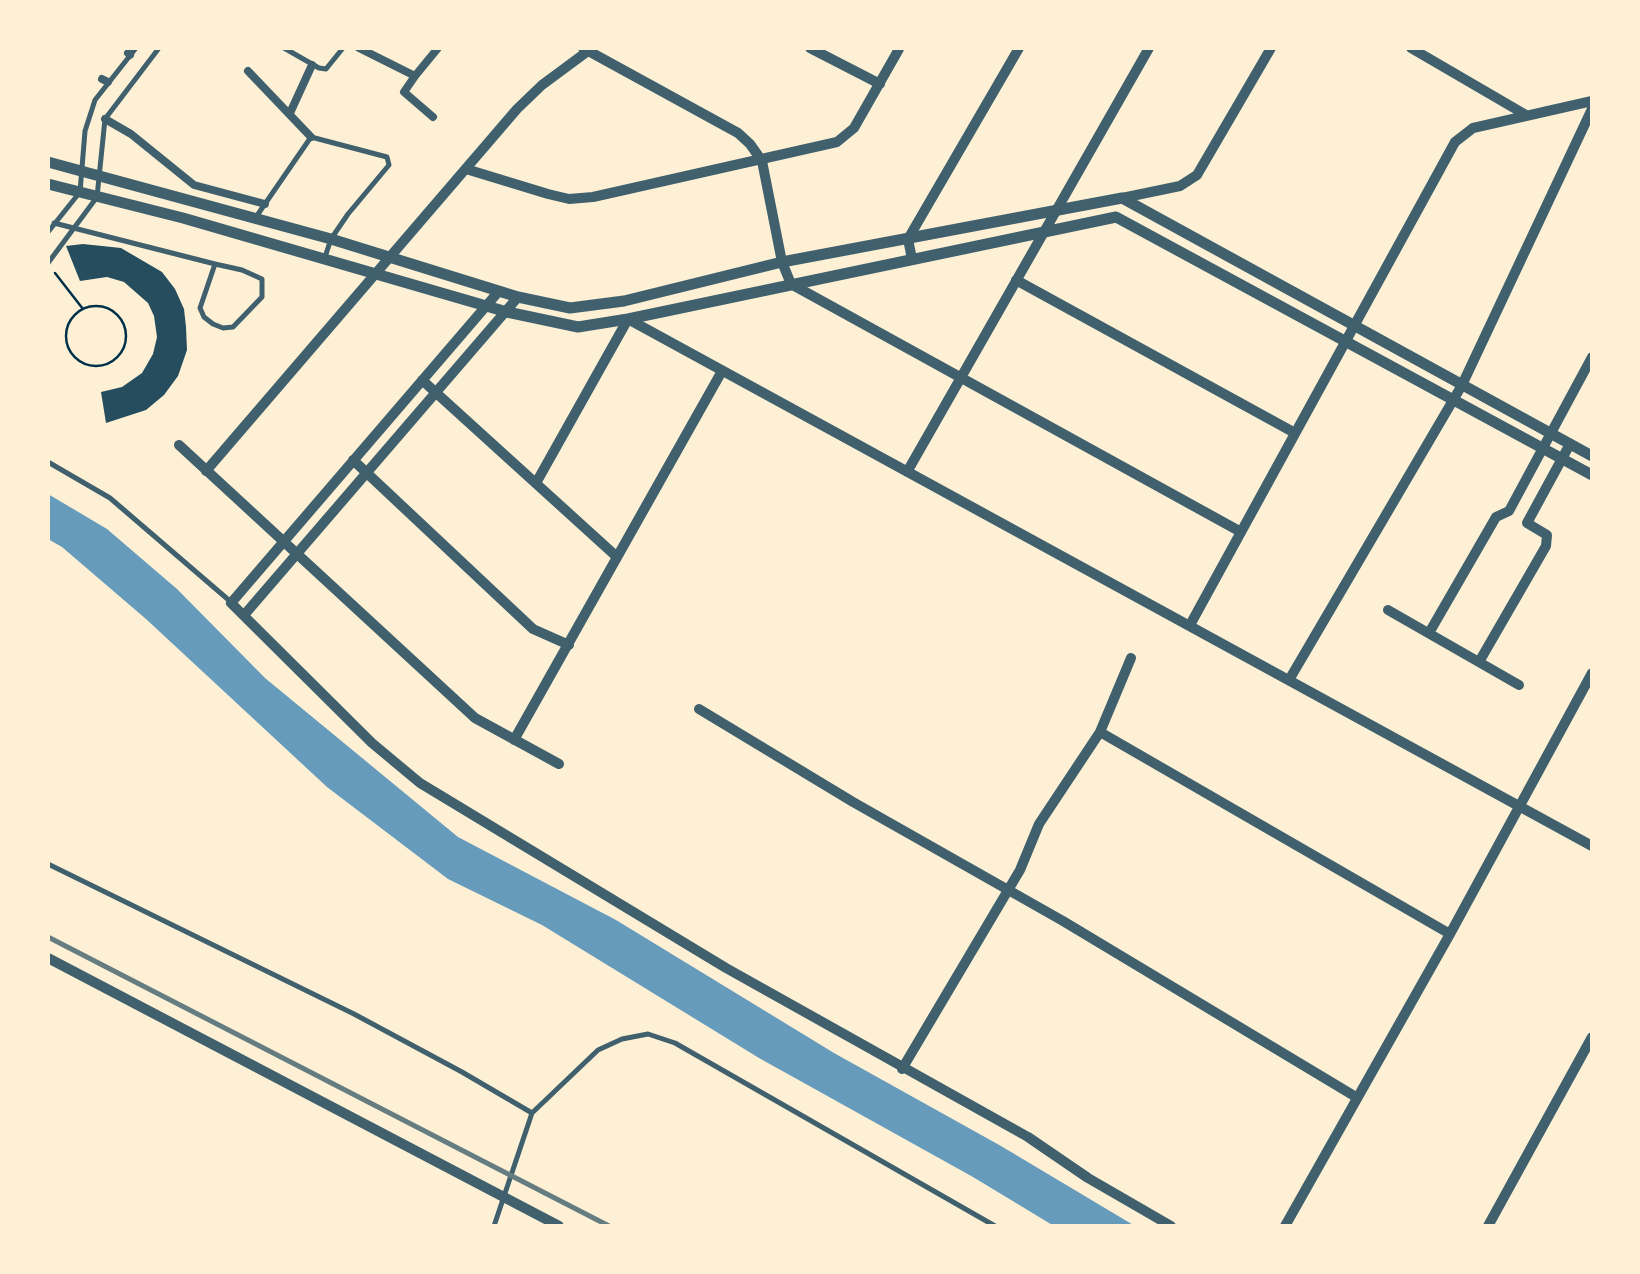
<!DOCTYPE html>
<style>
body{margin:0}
#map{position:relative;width:1640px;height:1274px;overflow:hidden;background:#fdf0d5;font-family:"IBM Plex Serif",serif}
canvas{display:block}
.frame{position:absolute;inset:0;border:50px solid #fdf0d5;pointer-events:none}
</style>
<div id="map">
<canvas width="1640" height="1274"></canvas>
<div class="frame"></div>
</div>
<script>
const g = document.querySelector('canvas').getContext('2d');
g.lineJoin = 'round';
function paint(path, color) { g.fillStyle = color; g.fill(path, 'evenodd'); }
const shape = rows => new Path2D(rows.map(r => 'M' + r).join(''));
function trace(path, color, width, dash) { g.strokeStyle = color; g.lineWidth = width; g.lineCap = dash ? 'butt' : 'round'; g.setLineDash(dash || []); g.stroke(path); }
paint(shape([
 [48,494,107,529,177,589,265,678,458,837,616,920,834,1053,1001,1146,1135,1226,1054,1226,973,1177,759,1058,542,925,448,879,327,787,146,619,62,547,48,539]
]), '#669bbc');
paint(shape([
 [83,244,121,248,162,272,175,289,184,309,186,327,187,350,178,376,164,395,146,410,106,423,101,392,122,387,142,373,153,354,157,337,154,316,148,303,124,282,107,277,80,281,66,246]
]), '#264d5e');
trace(shape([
 [55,273,83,309],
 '66 336a30 30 0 1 1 60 0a30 30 0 1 1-60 0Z'
]), '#003049', 2.5);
trace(shape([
 [284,48,319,68,326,69,343,48],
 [256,217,311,137,387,157,389,165,348,214,331,239,325,257],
 [54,223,215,264,200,308,204,317,213,324,223,328,233,327,262,297,262,279,242,270,215,264],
 [48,232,80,192,85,131,95,100,136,48],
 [48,263,97,197,105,119,159,48],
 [48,462,110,498,231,602],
 [48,864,354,1014,462,1072,532,1113],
 [494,1226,532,1113,598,1050,622,1039,648,1034,675,1043,995,1226]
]), '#3f606c', 5);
trace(shape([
 [359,48,415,76,438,48],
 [128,53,130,55],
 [248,71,311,137],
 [415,76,404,92,433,117],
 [102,79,108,82],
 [290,113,312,65],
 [105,119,131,134,194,185,265,204]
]), '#3f606c', 8);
trace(shape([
 [583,48,738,133,750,144,762,161,782,262,791,284,1241,532],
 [810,48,880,84],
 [1411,48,1526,115],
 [466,169,548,194,569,199,593,197,837,142,854,128,899,49],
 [1122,198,1180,186,1197,175,1271,48],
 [912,259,908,239,1019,48],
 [1016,280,1295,433],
 [499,291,231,603,372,743,420,783,726,968,1028,1137,1088,1178,1171,1226],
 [628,319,1592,846],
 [422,380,617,557],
 [179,445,475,718,559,764],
 [353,460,533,629,569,645],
 [206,471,517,109,542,85,592,48],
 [907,472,1149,48],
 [536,483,628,319],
 [1388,610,1519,685],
 [245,614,518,297],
 [1190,625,1455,142,1473,128,1592,101],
 [1429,633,1496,517,1509,511,1592,357],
 [1479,662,1546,546,1547,535,1527,523,1570,444],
 [1289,680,1462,385,1592,109],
 [699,709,853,802,1063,921,1356,1097],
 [1100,732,1450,934],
 [514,740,722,371],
 [48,958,559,1226],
 [902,1069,1020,870,1039,824,1100,732,1131,658],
 [1285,1226,1450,934,1592,673],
 [1488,1226,1592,1037]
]), '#3f606c', 10);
trace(shape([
 [48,162,331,239,518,297,570,308,624,301,782,262,1122,198,1592,456],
 [48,184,183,218,507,312,578,327,628,319,1116,217,1592,475]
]), '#3f606c', 11);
trace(shape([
 [48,937,609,1226]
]), '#657d81', 5);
</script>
